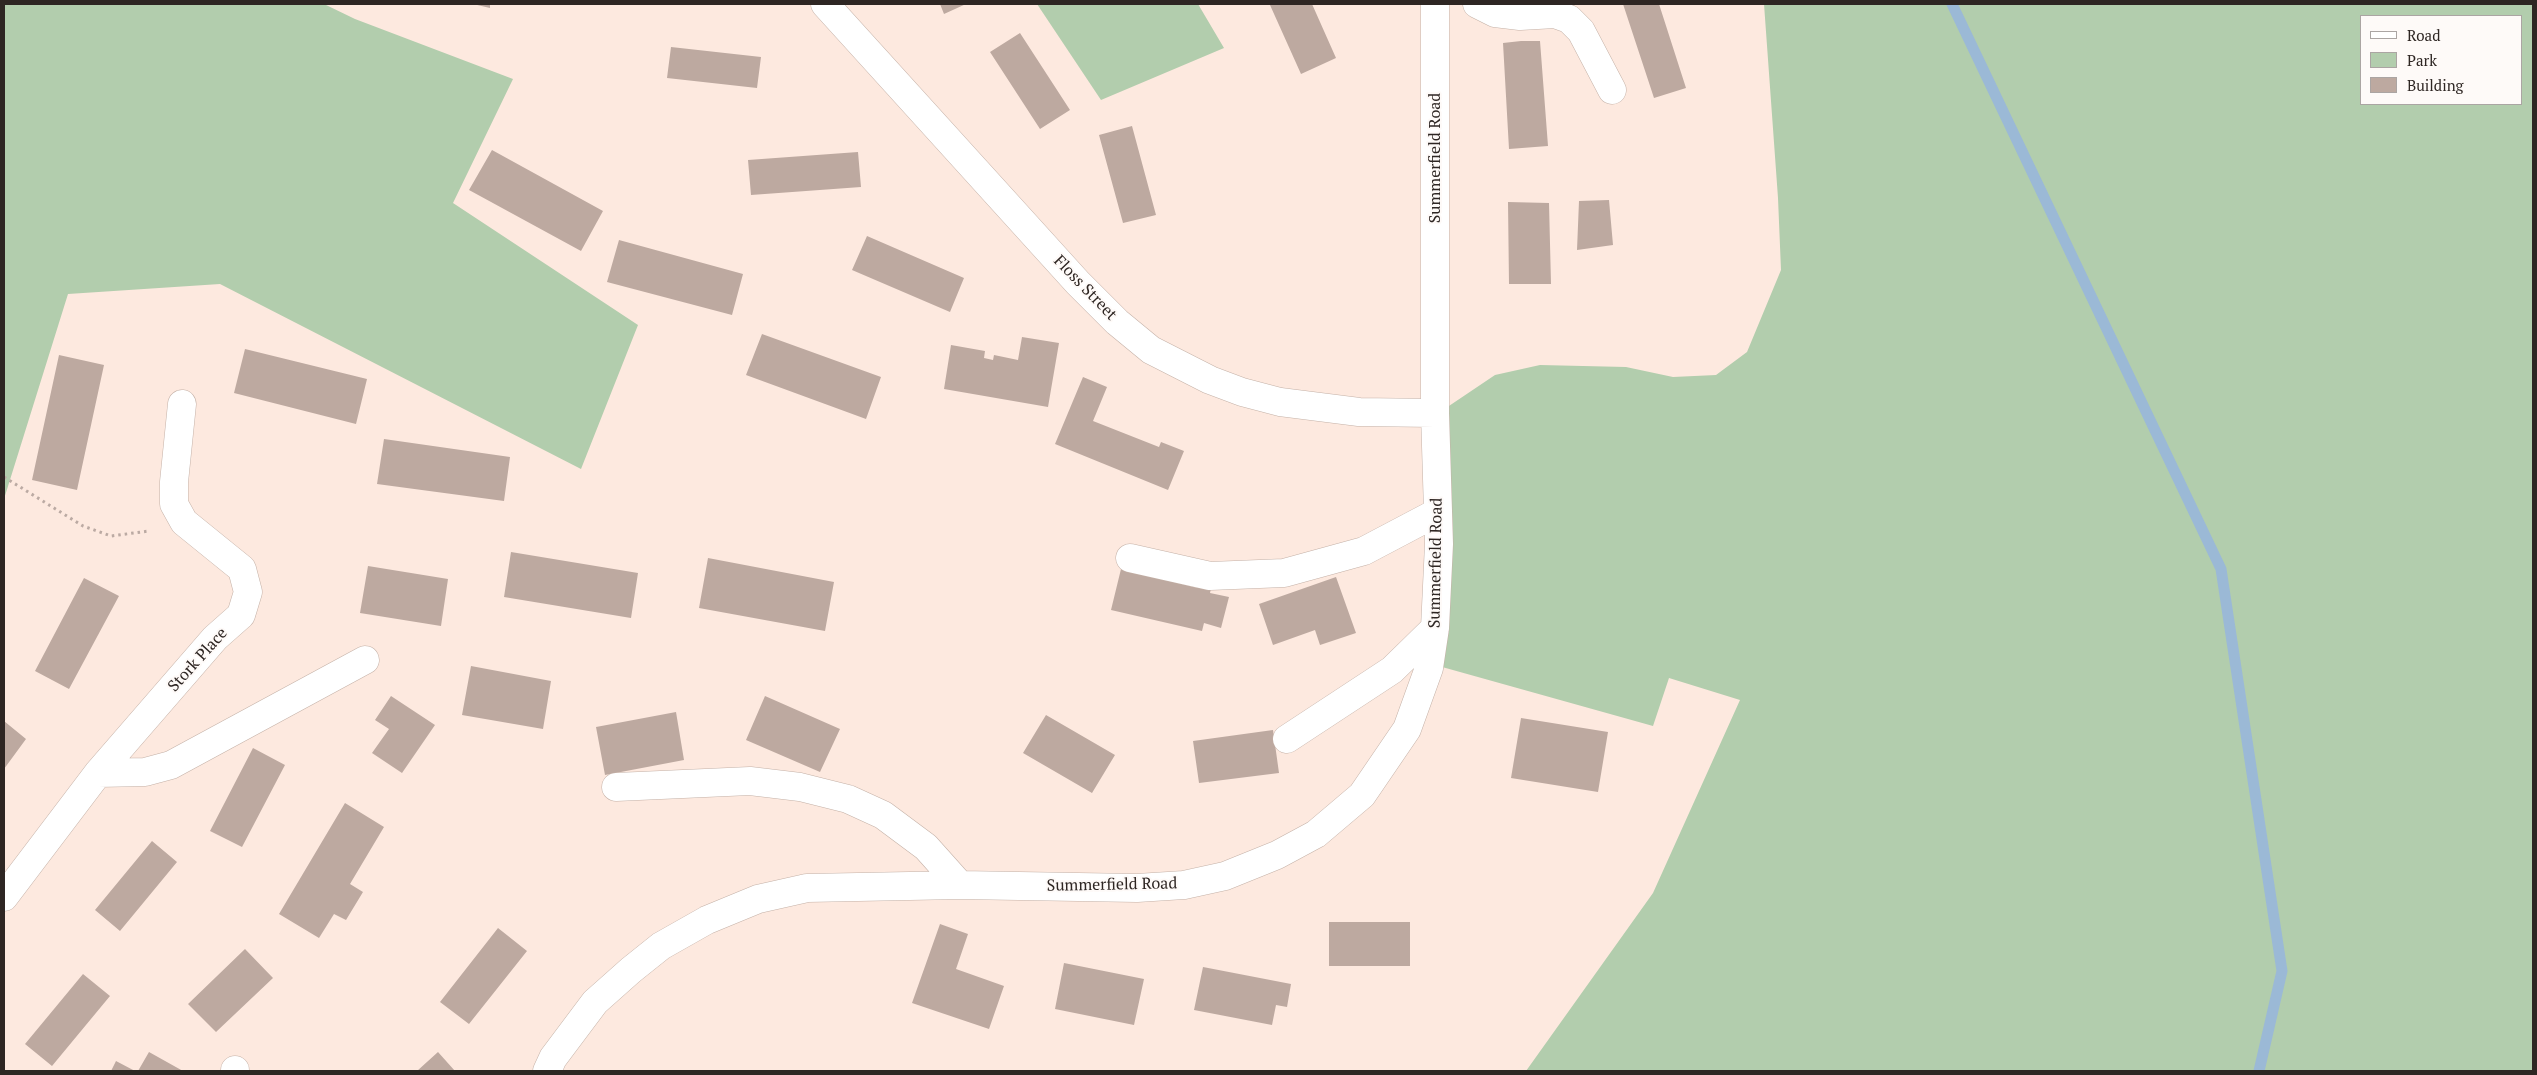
<!DOCTYPE html>
<style>
body{margin:0}
#map{position:relative;width:2537px;height:1075px;overflow:hidden;background:#fde9df;font-family:"PT Serif",serif}
canvas{display:block}
.frame{position:absolute;inset:0;border:5px solid #2e2623;pointer-events:none}
.legend{position:absolute;left:2360px;top:15px;width:162px;height:90px;box-sizing:border-box;background:#fefaf8;border:1px solid #aba5a3;margin:0;padding:6px 9px;list-style:none;font-size:15px;color:#2e2623}
.legend li{display:flex;align-items:center;gap:10px;height:25px}
.legend b{width:25px;border:1px solid #aba5a3}
</style>
<div id="map">
<canvas width="2537" height="1075"></canvas>
<div class="frame"></div>
<ul class="legend">
<li><b style="height:6px;background:#fff"></b>Road</li>
<li><b style="height:14px;background:#b2cdad"></b>Park</li>
<li><b style="height:14px;background:#bda9a0"></b>Building</li>
</ul>
</div>
<script>
const g = document.querySelector('canvas').getContext('2d');
g.lineJoin = 'round';
function paint(path, color) { g.fillStyle = color; g.fill(path, 'evenodd'); }
const shape = rows => new Path2D(rows.map(r => 'M' + r).join(''));
function trace(path, color, width, dash) { g.strokeStyle = color; g.lineWidth = width; g.lineCap = dash ? 'butt' : 'round'; g.setLineDash(dash || []); g.stroke(path); }
function label(font, color, halo, rows, align = 'center') {
  g.font = font + ' "PT Serif",serif'; g.lineWidth = 4; g.setLineDash([]); g.textBaseline = 'middle'; g.strokeStyle = halo; g.fillStyle = color; for (const [text, x, y, turn = 0] of rows) {
    g.save(); g.translate(x, y); g.rotate((+turn || 0) * Math.PI / 180); g.textAlign = isNaN(turn) ? turn : align; if (halo) g.strokeText(text, 0, 0); g.fillText(text, 0, 0); g.restore();
  }
}
paint(shape([
 [4,4,324,4,355,19,513,79,453,203,638,325,581,469,220,284,68,294,4,499],
 [1037,4,1198,4,1224,48,1101,100],
 [1764,4,2533,4,2533,1071,1526,1071,1653,893,1740,700,1669,678,1653,726,1435,665,1440,412,1495,375,1540,365,1626,367,1673,377,1716,375,1747,352,1781,270,1778,198],
 [2361,16,2521,16,2521,104,2361,104]
]), '#b2cdad');
trace(shape([
 [1952,4,2221,569,2282,971,2259,1071]
]), '#9bb9d6', 11);
paint(shape([
 [473,4,490,4,490,8],
 [940,4,966,4,944,14],
 [1272,4,1312,4,1336,58,1301,74,1270,5],
 [1623,4,1659,4,1686,88,1654,98],
 [1020,33,1070,110,1040,129,990,52],
 [1521,41,1540,41,1548,146,1509,149,1503,43],
 [671,47,761,57,757,88,667,78],
 [1132,126,1156,215,1123,223,1099,135],
 [492,150,603,211,581,251,469,190],
 [858,152,861,187,751,195,748,160],
 [1609,200,1613,245,1577,250,1579,201],
 [1508,202,1549,203,1551,284,1509,284],
 [867,236,964,278,950,312,852,270],
 [619,240,743,274,732,315,607,282],
 [762,334,881,377,866,419,746,375],
 [1022,337,1059,343,1048,407,944,389,951,345,985,351,984,358,993,360,994,355,1018,360],
 [245,349,367,379,356,424,234,393],
 [59,355,104,365,77,490,32,480],
 [1083,377,1107,387,1093,421,1159,447,1161,442,1184,451,1168,490,1055,444],
 [384,439,510,457,504,501,377,484],
 [511,552,638,573,631,618,504,597],
 [708,558,834,582,825,631,699,608],
 [368,566,448,579,441,626,360,613],
 [1121,569,1198,588,1200,577,1213,580,1210,593,1229,597,1221,628,1204,623,1202,631,1111,610],
 [1336,577,1356,633,1320,645,1315,630,1273,645,1259,604],
 [84,578,119,596,69,689,35,671],
 [471,666,551,681,543,729,462,715],
 [391,696,435,725,402,773,372,753,389,729,375,720],
 [765,696,840,729,820,772,746,740],
 [676,712,684,760,605,775,596,727],
 [1046,715,1115,755,1092,793,1023,753],
 [1521,718,1608,732,1598,792,1511,778],
 [4,721,26,739,4,769],
 [1273,730,1279,773,1199,783,1193,741],
 [253,748,285,765,242,847,210,831],
 [345,803,384,827,350,884,363,892,346,920,334,914,319,938,279,914],
 [152,841,177,862,120,931,95,910],
 [1329,922,1410,922,1410,966,1329,966],
 [940,924,968,934,956,969,1004,986,989,1029,912,1003],
 [498,928,527,951,469,1024,440,1002],
 [245,949,273,978,216,1032,188,1004],
 [1064,963,1144,979,1134,1025,1055,1009],
 [1203,967,1291,984,1287,1007,1276,1005,1272,1025,1194,1010],
 [83,974,110,996,52,1066,25,1044],
 [149,1052,183,1071,138,1071],
 [438,1052,455,1071,417,1071],
 [116,1061,135,1071,111,1071]
]), '#bda9a0');
const minor = shape([
 [825,4,1078,283,1117,322,1151,350,1210,380,1242,392,1280,402,1359,412,1435,413],
 [1477,4,1495,13,1520,16,1555,14,1569,19,1581,31,1612,90],
 [1130,558,1210,576,1284,573,1364,551,1438,512],
 [1287,739,1392,670,1435,628],
 [98,773,145,772,171,765,365,660],
 [616,787,750,781,800,787,848,799,883,815,926,847,960,885],
 [4,897,98,773,215,638,241,615,248,592,242,569,184,522,174,504,174,482,182,404],
 [235,1071,235,1070],
 [547,1071,553,1058,595,1002,631,970,661,946,707,920,758,899,807,888,960,885,1137,888,1184,885,1225,876,1277,855,1316,834,1362,795,1407,729,1429,668,1435,628,1439,544,1435,413,1435,4]
]);
trace(minor, '#c4b1a7', 29);
trace(shape([
 [4,477,83,526,111,536,149,531]
]), '#bbaaa3', 3, [2.5, 4]);
trace(minor, '#fff', 28);
label('16px', '#2e2623', '#fefaf8', [
 ["Summerfield Road",1435,158,-90],
 ["Floss Street",1085,288,46],
 ["Summerfield Road",1436,563,-89],
 ["Stork Place",198,660,-48],
 ["Summerfield Road",1112,885,-1]
]);
</script>
